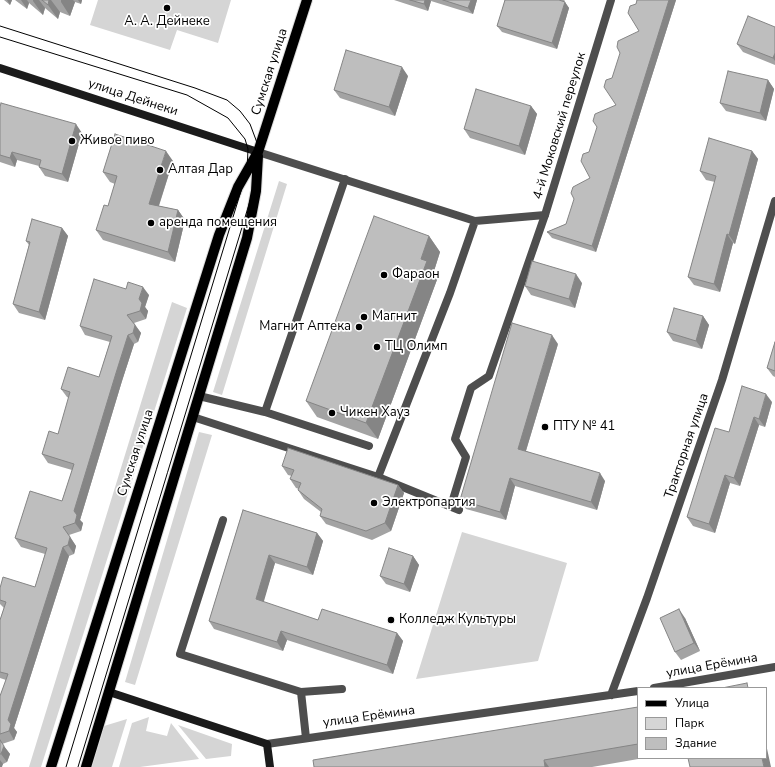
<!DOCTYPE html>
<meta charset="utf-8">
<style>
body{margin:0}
#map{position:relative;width:775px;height:767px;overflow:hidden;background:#fff;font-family:"Nunito Sans",sans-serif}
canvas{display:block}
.legend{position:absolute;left:637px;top:687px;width:130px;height:72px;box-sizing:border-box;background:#fff;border:1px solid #999;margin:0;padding:5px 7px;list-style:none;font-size:12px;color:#000}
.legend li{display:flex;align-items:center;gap:8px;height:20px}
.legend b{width:20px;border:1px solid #999}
</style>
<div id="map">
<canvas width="775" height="767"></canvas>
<ul class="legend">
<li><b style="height:5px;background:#000"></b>Улица</li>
<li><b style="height:11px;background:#d5d5d5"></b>Парк</li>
<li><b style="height:11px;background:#bebebe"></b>Здание</li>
</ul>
</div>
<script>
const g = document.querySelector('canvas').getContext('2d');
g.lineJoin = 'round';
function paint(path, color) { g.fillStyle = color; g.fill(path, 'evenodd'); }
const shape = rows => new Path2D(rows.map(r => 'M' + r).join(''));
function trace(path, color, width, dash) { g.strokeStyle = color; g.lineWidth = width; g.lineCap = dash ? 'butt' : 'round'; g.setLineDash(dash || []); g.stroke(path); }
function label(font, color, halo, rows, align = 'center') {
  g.font = font + ' "Nunito Sans",sans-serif'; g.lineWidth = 3.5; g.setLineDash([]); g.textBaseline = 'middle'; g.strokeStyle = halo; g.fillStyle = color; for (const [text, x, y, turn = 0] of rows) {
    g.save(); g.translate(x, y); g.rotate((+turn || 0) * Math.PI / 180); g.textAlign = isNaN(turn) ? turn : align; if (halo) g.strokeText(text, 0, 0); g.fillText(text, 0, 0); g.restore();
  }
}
paint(shape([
 [98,0,231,0,218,43,177,30,170,50,90,25],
 [279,181,287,184,222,395,213,392],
 [172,302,187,308,41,767,29,767],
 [199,432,212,435,135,685,125,682],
 [462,532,567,563,538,661,416,679],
 [149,717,146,731,167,736,171,723,199,759,140,767,119,767,132,723],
 [127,719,112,767,91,767,104,726],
 [178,725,232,744,231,756,206,759]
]), '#d5d5d5');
const primary = shape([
 [51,767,219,235,238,187,258,152,307,0],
 [86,767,247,238,256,191,258,156]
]);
trace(primary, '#dbdbdb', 12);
trace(shape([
 [199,396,265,412,369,446],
 [265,412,345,179],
 [193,417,378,477,459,510],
 [451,506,466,457,455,439,471,388,489,376,545,215],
 [223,520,180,654,301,692,342,689],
 [301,692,306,738]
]), '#4e4e4e', 8);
trace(shape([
 [258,152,475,221,450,293,378,477],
 [475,221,545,215,611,0],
 [654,688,775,667],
 [611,695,647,598,722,380,775,201],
 [267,744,638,691]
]), '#4e4e4e', 8);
trace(shape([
 [0,68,258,152],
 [109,692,267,744,270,767]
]), '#1b1b1b', 8);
trace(primary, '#000', 10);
trace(shape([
 [0,26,195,88,227,100,240,111,250,124,259,148,260,160,257,178,78,767],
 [0,37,187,95,228,118,245,139,248,149,247,171,66,767]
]), '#000', 1);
paint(shape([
 [4,0,12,0,10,5],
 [15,0,82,0,81,4,75,2,70,16,60,12,58,19,45,8,43,15,29,3,27,9],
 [394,0,477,0,473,14,431,1,428,11],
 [505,0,565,0,564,1,569,8,557,49,502,32,497,26],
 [676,0,596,252,552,238,547,232,566,224,590,178,589,152,616,105,612,78,639,31,636,4],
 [775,27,775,65,743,52,737,44],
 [408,76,395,116,340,98,334,90],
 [768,80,774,89,766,121,726,111,720,103],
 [531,106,537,114,525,155,470,138,464,129],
 [0,107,82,133,68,182,45,176,39,167,39,166,17,160,15,167,0,162],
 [752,151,758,159,735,244,733,243,720,292,694,285,688,277,715,182,706,180,700,171],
 [173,161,159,206,178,210,185,220,175,262,103,240,96,230,108,206,115,184,110,182,103,172],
 [62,228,68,236,45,320,19,313,13,304,29,245,26,241],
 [429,236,440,252,434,271,438,277,378,439,317,417,306,401],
 [582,283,575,308,531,295,525,286],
 [126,289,149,295,145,307,148,311,146,319,134,323,141,333,138,342,134,344,122,381,80,520,83,523,81,531,69,535,76,546,74,554,69,556,14,728,17,732,14,740,2,744,10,754,7,762,3,764,0,767,0,696,6,680,0,678,0,620,4,608,0,604,0,588,35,587,45,554,21,547,15,538,62,501,72,470,48,463,42,454,58,434,69,398,67,397,61,389,99,377,110,342,85,335,80,326],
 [703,316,709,325,702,349,673,341,667,332],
 [775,342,775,377,773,376,767,368],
 [558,344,526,451,605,481,597,510,515,486,506,520,466,509,460,500],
 [772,402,765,427,759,425,740,486,730,483,715,533,693,526,687,517,729,432],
 [282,466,398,485,404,493,391,531,372,540,326,524,320,516,321,512,304,499,298,490,299,489,296,488,290,479,292,476,288,475],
 [243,510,317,533,323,541,313,575,275,563,263,602,318,620,397,633,403,641,393,674,287,640,283,651,214,629,209,621],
 [413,556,419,565,410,592,386,584,380,576],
 [685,618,700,651,681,660,675,652],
 [638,707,638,758,644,758,592,767,314,767]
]), '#a3a3a3');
paint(shape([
 [7,0,12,0,10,5],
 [21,0,27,0,29,3,27,9],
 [33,0,39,0,45,8,43,15,33,1],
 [49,0,51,0,60,12,58,19,48,5],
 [61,0,73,0,75,2,70,16,61,2],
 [78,0,82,0,81,4],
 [425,0,430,0,431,1,428,11,424,4],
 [471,0,477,0,473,14,468,8],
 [669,0,676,0,596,252,592,246],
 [565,2,569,8,557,49,552,43],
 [775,53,775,61,773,58],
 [402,67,408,76,395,116,389,107],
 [768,80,774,89,766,121,760,113],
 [531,106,537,114,525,155,519,146],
 [76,124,82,133,68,182,62,174],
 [166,151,173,161,156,214,149,204],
 [752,151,758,159,735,244,729,235],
 [12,152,17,160,15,167,10,158],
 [178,210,185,220,175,262,168,252],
 [62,228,68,236,45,320,39,312],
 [727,234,733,243,720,292,714,284],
 [429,236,440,252,434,271,438,277,378,439,366,423,421,259],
 [576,274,582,283,575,308,569,299],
 [143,287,149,295,145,307,148,311,146,319,140,311,139,299],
 [703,316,709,325,702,349,696,341],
 [135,325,141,333,138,342,133,333],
 [128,335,134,344,122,381,80,520,83,523,81,531,75,523,74,511,116,373],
 [552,335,558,344,524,457,518,449],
 [766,394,772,402,765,427,759,419],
 [754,417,759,425,740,486,734,478],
 [600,473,605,481,597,510,591,502],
 [725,475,730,483,715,533,709,524],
 [510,478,515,486,506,520,500,512],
 [398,485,404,493,391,531,385,523],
 [317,533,323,541,313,575,307,567],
 [70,537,76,546,74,554,68,545],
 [63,547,69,556,14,728,17,732,14,740,9,731,8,720],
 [269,555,275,563,262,608,256,599],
 [413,556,419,565,410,592,404,584],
 [679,609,685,618,700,651,694,643],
 [281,631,287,640,283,651,277,642],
 [397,633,403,641,393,674,387,665],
 [766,744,771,767,764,767,762,758,766,758],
 [4,746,10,754,7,762,1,754],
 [0,760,3,764,2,767,0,767],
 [544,760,549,767,545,767]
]), '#858585');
const building = shape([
 [42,0,49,0,48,5,42,0],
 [410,0,425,0,424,4,410,0],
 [443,0,471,0,468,8,443,0],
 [505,0,559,0,565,2,552,43,497,26,505,0],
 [637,0,669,0,592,246,547,232,566,224,574,199,571,193,573,187,590,178,581,161,583,154,589,152,597,127,593,121,595,114,616,105,604,87,606,80,612,78,620,53,617,47,618,41,639,31,628,13,630,6,636,4,637,0],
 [748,16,775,27,775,53,773,58,737,44,748,16],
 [346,50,402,67,389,107,334,90,346,50],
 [728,71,768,80,760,113,720,103,728,71],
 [476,89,531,106,519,146,464,129,476,89],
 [1,103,76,124,62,174,39,167,41,160,12,152,10,158,0,155,0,107,1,103],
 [115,134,166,151,149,204,178,210,168,252,96,230,104,205,108,206,117,176,103,172,115,134],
 [709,138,752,151,729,235,727,234,714,284,688,277,716,176,700,171,709,138],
 [374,216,429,236,421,259,427,261,366,423,306,401,374,216],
 [32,219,62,228,39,312,13,304,30,242,26,241,32,219],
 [532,261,576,274,569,299,525,286,532,261],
 [94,279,126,289,128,282,143,287,139,299,142,303,140,311,127,315,135,325,133,333,128,335,116,373,74,511,77,515,75,523,63,527,70,537,68,545,63,547,8,720,11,724,9,731,0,734,0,696,8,674,0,672,0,620,6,602,0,600,0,588,3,577,35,587,47,548,15,538,30,491,62,501,74,464,42,454,49,431,58,434,70,392,61,389,68,367,99,377,112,336,80,326,94,279],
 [674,308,703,316,696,341,667,332,674,308],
 [512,323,552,335,518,449,600,473,591,502,510,478,500,512,460,500,512,323],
 [775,342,775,371,767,368,775,342],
 [742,386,766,394,759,419,754,417,734,478,725,475,709,524,687,517,715,428,729,432,742,386],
 [288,448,398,485,385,523,366,531,320,516,322,509,298,490,301,483,290,479,294,470,282,466,288,448],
 [243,510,317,533,307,567,269,555,256,599,318,620,322,609,397,633,387,665,281,631,277,642,209,621,243,510],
 [389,548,413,556,404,584,380,576,389,548],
 [679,609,694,643,675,652,660,618,679,609],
 [747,683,748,688,722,688,747,683],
 [638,707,638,744,544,760,545,767,314,767,313,760,638,707],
 [0,740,4,746,1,754,0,754,0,740],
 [688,758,762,758,764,767,690,767,688,758]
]);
paint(building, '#bebebe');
trace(building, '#858585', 1);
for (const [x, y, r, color] of [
 [167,8,4,"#000"],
 [72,141,4,"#000"],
 [160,170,4,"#000"],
 [151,223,4,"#000"],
 [384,275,4,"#000"],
 [364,317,4,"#000"],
 [359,327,4,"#000"],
 [377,347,4,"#000"],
 [332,413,4,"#000"],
 [545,427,4,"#000"],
 [374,503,4,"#000"],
 [391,620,4,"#000"]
]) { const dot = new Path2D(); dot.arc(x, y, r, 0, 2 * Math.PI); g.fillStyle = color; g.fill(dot); trace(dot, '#fff', 1.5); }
label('13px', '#000', '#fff', [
 ["А. А. Дейнеке",167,22,"center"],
 ["Живое пиво",80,141],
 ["Алтая Дар",168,170],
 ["аренда помещения",159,223],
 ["Фараон",392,275],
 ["Магнит",372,317],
 ["Магнит Аптека",351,327,"right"],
 ["ТЦ Олимп",385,347],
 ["Чикен Хауз",340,413],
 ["ПТУ № 41",553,427],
 ["Электропартия",382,503],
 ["Колледж Культуры",399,620]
], 'left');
label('13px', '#000', '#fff', [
 ["Сумская улица",270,72,-72],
 ["улица Дейнеки",133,98,18],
 ["4-й Моковский переулок",560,126,-73],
 ["Тракторная улица",687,446,-71],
 ["Сумская улица",136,453,-72],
 ["улица Ерёмина",712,666,-10],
 ["улица Ерёмина",369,717,-8]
]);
</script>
